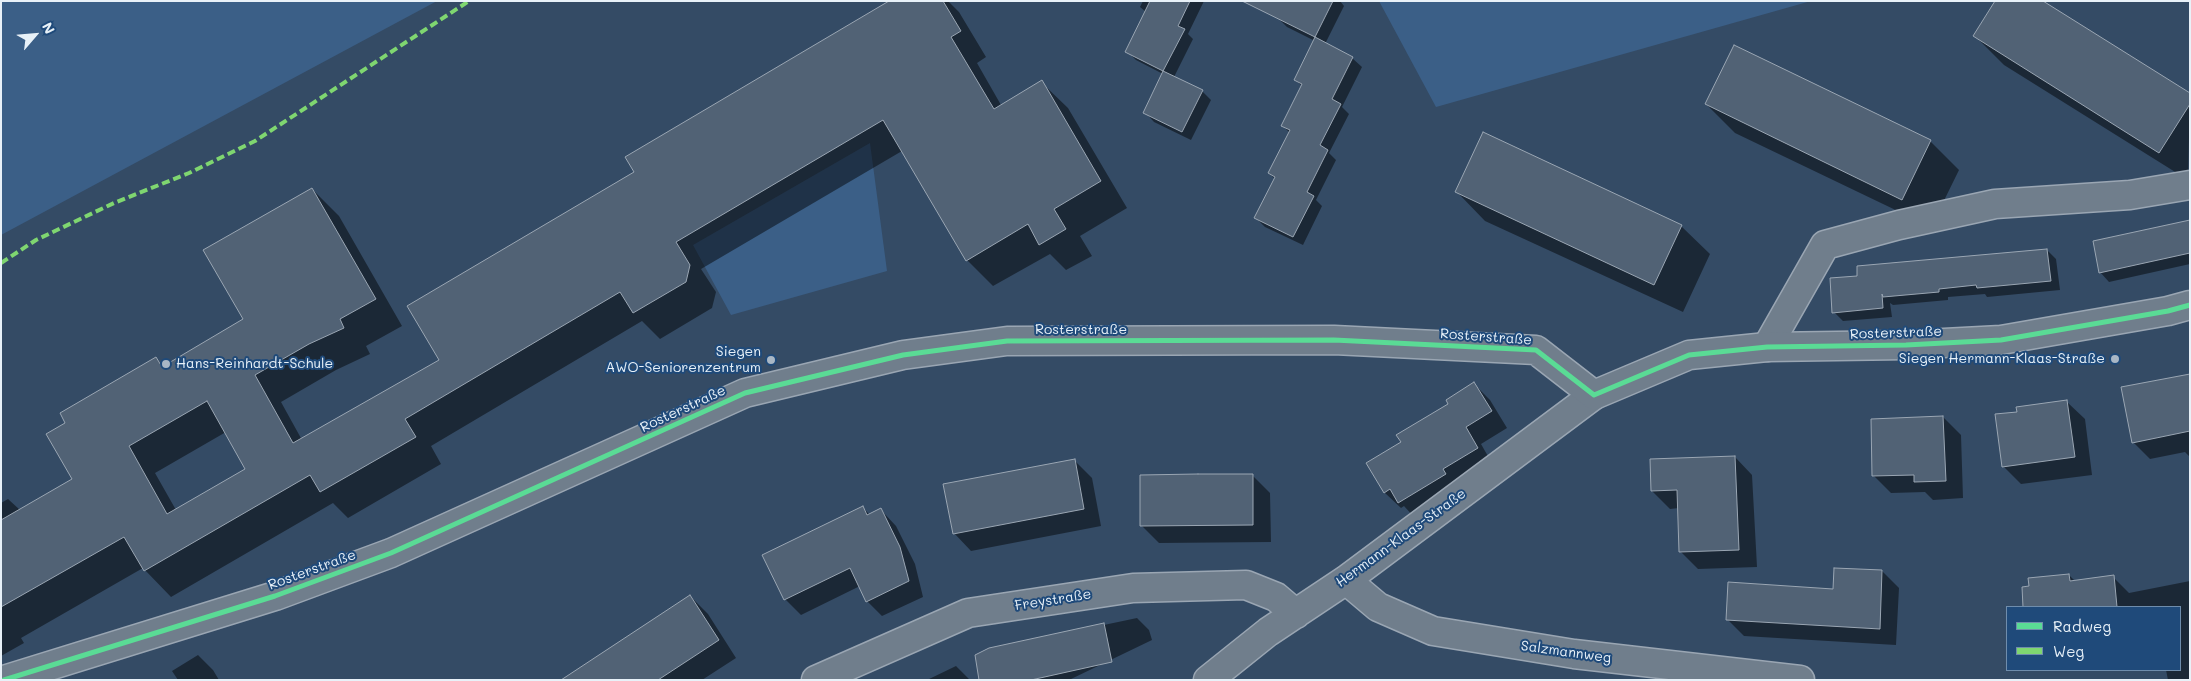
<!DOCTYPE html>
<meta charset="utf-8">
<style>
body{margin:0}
#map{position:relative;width:2191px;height:681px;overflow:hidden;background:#344b65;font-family:Mali,sans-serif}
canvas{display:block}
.frame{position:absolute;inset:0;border:2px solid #e8f1f8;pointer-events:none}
.legend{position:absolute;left:2006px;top:606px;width:175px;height:65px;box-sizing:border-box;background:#1f4a7a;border:1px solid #6f8dac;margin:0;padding:6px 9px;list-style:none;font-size:15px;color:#e8f1f8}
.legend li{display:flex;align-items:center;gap:10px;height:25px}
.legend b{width:25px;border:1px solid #6f8dac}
.north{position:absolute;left:10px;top:10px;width:50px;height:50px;-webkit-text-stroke:4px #1f4a7a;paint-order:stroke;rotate:63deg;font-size:14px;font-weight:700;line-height:20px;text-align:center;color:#e8f1f8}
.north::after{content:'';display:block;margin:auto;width:18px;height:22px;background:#e8f1f8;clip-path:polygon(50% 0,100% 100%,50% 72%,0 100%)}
</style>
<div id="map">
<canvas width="2191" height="681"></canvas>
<div class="frame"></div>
<ul class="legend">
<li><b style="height:6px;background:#5adb95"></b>Radweg</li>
<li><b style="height:6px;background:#7fd670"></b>Weg</li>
</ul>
<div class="north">N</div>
</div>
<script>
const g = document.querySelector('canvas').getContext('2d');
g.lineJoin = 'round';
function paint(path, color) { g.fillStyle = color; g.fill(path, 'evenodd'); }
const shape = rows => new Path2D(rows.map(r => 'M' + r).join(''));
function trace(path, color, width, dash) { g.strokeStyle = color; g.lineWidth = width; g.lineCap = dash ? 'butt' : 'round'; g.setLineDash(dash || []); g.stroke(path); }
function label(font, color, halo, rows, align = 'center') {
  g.font = font + ' Mali,sans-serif'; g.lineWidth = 4; g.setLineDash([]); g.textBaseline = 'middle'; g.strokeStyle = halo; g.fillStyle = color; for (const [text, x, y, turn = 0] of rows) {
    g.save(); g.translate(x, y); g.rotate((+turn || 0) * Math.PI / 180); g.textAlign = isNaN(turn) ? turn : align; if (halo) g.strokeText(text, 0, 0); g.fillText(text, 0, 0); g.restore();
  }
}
paint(shape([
 [1,1,437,1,1,235],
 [1379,1,1811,1,1436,107],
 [870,143,887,271,731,315,693,245]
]), '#3b5f87');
paint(shape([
 [891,1,948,1,959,12,986,57,977,63,1001,105,1041,82,1068,108,1127,208,1080,236,1092,256,1066,270,1050,254,993,286,967,260,902,151,701,269,716,292,712,308,660,339,642,321,431,446,441,464,348,518,333,503,171,597,143,568,21,638,24,643,1,656,1,503,8,499,20,510,73,479,67,423,156,358,164,367,245,320,312,189,339,216,402,326,366,346,370,354,336,370,281,402,302,440,441,360,636,172],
 [226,432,247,469,176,510,155,473],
 [1143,1,1204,1,1188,34,1193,39,1174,77,1202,91,1211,100,1191,140,1154,122,1145,112,1163,74,1136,60,1127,51,1146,12,1140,7],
 [1286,1,1340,1,1344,6,1325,44,1352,58,1362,67,1342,107,1349,114,1329,153,1336,160,1316,200,1322,206,1303,245,1265,227,1256,218,1275,179,1269,173,1290,133,1282,125,1302,86,1295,79,1315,41,1287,27,1278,18],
 [1975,36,2190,94,2188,180,2004,65],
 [1706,104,1930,141,1959,170,1931,227,1735,133],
 [1457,192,1681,226,1710,254,1683,312,1485,221],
 [2190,221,2190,264,2109,282,2100,272],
 [2047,250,2056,259,2060,290,1987,297,1985,294,1948,297,1948,300,1893,305,1890,303,1892,317,1843,321,1834,312,1831,280],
 [2190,375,2190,457,2185,452,2150,459,2133,442],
 [1474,384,1490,400,1507,428,1481,444,1493,465,1415,518,1404,506,1401,508,1384,492,1402,443],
 [2067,402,2085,419,2092,475,2021,484,2003,466,2018,413],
 [1943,417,1961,435,1963,498,1933,500,1925,492,1891,493,1873,475],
 [1735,457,1752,475,1757,567,1698,569,1680,551,1679,508,1670,509,1652,491],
 [1075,461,1092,478,1101,526,971,551,954,533],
 [1252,475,1270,493,1271,542,1159,543,1141,525],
 [862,507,870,515,881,510,896,526,915,564,923,597,882,616,867,601,860,586,801,615,785,599],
 [1882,571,1899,588,1896,645,1744,636,1727,619,1835,590],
 [2069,575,2075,581,2113,577,2129,593,2190,581,2190,680,2168,680,2166,670,2180,670,2180,607,2033,607,2030,579],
 [690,596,708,614,736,658,702,680,564,680],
 [1137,618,1149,630,1152,640,1069,680,980,680,990,649],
 [198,655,213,670,219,680,178,680,172,671],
 [956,666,970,680,927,680]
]), '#0007');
const building = shape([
 [889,1,943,1,961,31,951,37,994,109,1042,80,1101,181,1054,209,1066,229,1039,245,1028,224,966,261,883,120,676,242,690,265,686,282,633,313,620,292,405,419,416,437,320,492,310,475,144,571,124,537,1,607,1,520,72,479,46,434,65,423,60,413,156,357,162,367,243,319,203,250,312,188,376,299,340,319,344,328,309,344,255,375,293,443,439,360,407,306,634,172,625,157,889,1],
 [207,401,245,469,167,514,129,446,207,401],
 [1150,1,1190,1,1178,26,1185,29,1163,71,1125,52,1150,1],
 [1242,1,1333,1,1315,37,1242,1],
 [1995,1,2043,1,2190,93,2190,104,2159,153,1973,36,1995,1],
 [1315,37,1353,57,1332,99,1341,104,1320,145,1328,150,1307,192,1314,196,1293,237,1254,218,1275,177,1268,173,1290,130,1281,126,1302,84,1294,80,1315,37],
 [1734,45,1931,140,1902,200,1705,104,1734,45],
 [1163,71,1203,90,1182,132,1143,113,1163,71],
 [1483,132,1682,225,1654,285,1455,192,1483,132],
 [2190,220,2190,253,2099,273,2093,241,2190,220],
 [2047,249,2051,281,1977,288,1976,285,1939,289,1939,292,1883,297,1882,294,1883,308,1832,313,1830,278,1857,276,1857,266,2047,249],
 [2190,374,2190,431,2132,443,2121,387,2190,374],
 [1474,382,1492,411,1466,427,1478,448,1443,469,1446,474,1398,503,1390,489,1384,493,1366,463,1401,442,1396,435,1448,404,1446,400,1474,382],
 [2067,400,2075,457,2002,467,1995,414,2017,412,2016,407,2067,400],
 [1943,416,1946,481,1914,482,1914,475,1872,476,1871,419,1943,416],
 [1735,456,1739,550,1679,552,1677,490,1651,491,1650,459,1735,456],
 [1075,459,1084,509,953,534,943,484,1075,459],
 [1198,474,1253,474,1253,525,1140,526,1140,475,1198,474],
 [863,506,867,515,881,508,900,547,909,581,866,602,850,568,784,600,762,555,863,506],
 [1834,568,1882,570,1880,629,1726,620,1728,582,1833,589,1834,568],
 [2069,574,2070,581,2114,575,2117,607,2023,607,2022,587,2029,586,2028,578,2069,574],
 [690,595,719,640,658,680,561,680,690,595],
 [1104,623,1112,662,1031,680,979,680,975,655,989,648,1104,623]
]);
paint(building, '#516275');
trace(building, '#9aa6b3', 1);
const street = shape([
 [1767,347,1825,245,1899,225,1995,204,2130,195,2190,185],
 [1346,580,1378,607,1433,631,1574,654,1800,680],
 [816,680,968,613,1133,588,1246,585,1276,597,1296,614],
 [1208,680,1268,632,1346,580,1594,395]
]);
const secondary = shape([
 [4,680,275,596,391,553,745,393,903,355,1007,341,1334,340,1536,350,1594,395,1689,355,1767,347,1906,345,2001,340,2168,311,2190,305]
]);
trace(street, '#9aa6b3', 31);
trace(secondary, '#9aa6b3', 31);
trace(street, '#707e8c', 28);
trace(secondary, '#707e8c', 28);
trace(shape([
 [1,263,36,240,114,203,189,173,255,141,469,1]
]), '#7fd670', 4, [8, 4]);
trace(shape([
 [4,680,275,596,391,553,745,393,903,355,1007,341,1334,340,1536,350,1594,395,1689,355,1767,347,1906,345,2001,340,2168,311,2190,305]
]), '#5adb95', 5);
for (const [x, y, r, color] of [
 [2115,359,5,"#a9b7c5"],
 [771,360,5,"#a9b7c5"],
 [166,364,5,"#a9b7c5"]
]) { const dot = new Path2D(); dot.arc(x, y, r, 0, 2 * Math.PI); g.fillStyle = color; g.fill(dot); trace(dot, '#1f4a7a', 2); }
label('14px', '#e8f1f8', '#1f4a7a', [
 ["Rosterstraße",1081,330],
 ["Rosterstraße",1896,333,-2],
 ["Rosterstraße",1486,337,4],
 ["Rosterstraße",683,409,-25],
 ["Hermann-Klaas-Straße",1401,538,-36],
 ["Rosterstraße",312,570,-20],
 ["Freystraße",1053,600,-9],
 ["Salzmannweg",1566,652,8]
]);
label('14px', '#e8f1f8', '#1f4a7a', [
 ["Siegen",761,352],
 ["AWO-Seniorenzentrum",761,368],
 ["Siegen Hermann-Klaas-Straße",2105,359],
 ["Hans-Reinhardt-Schule",176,364,"left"]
], 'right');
</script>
